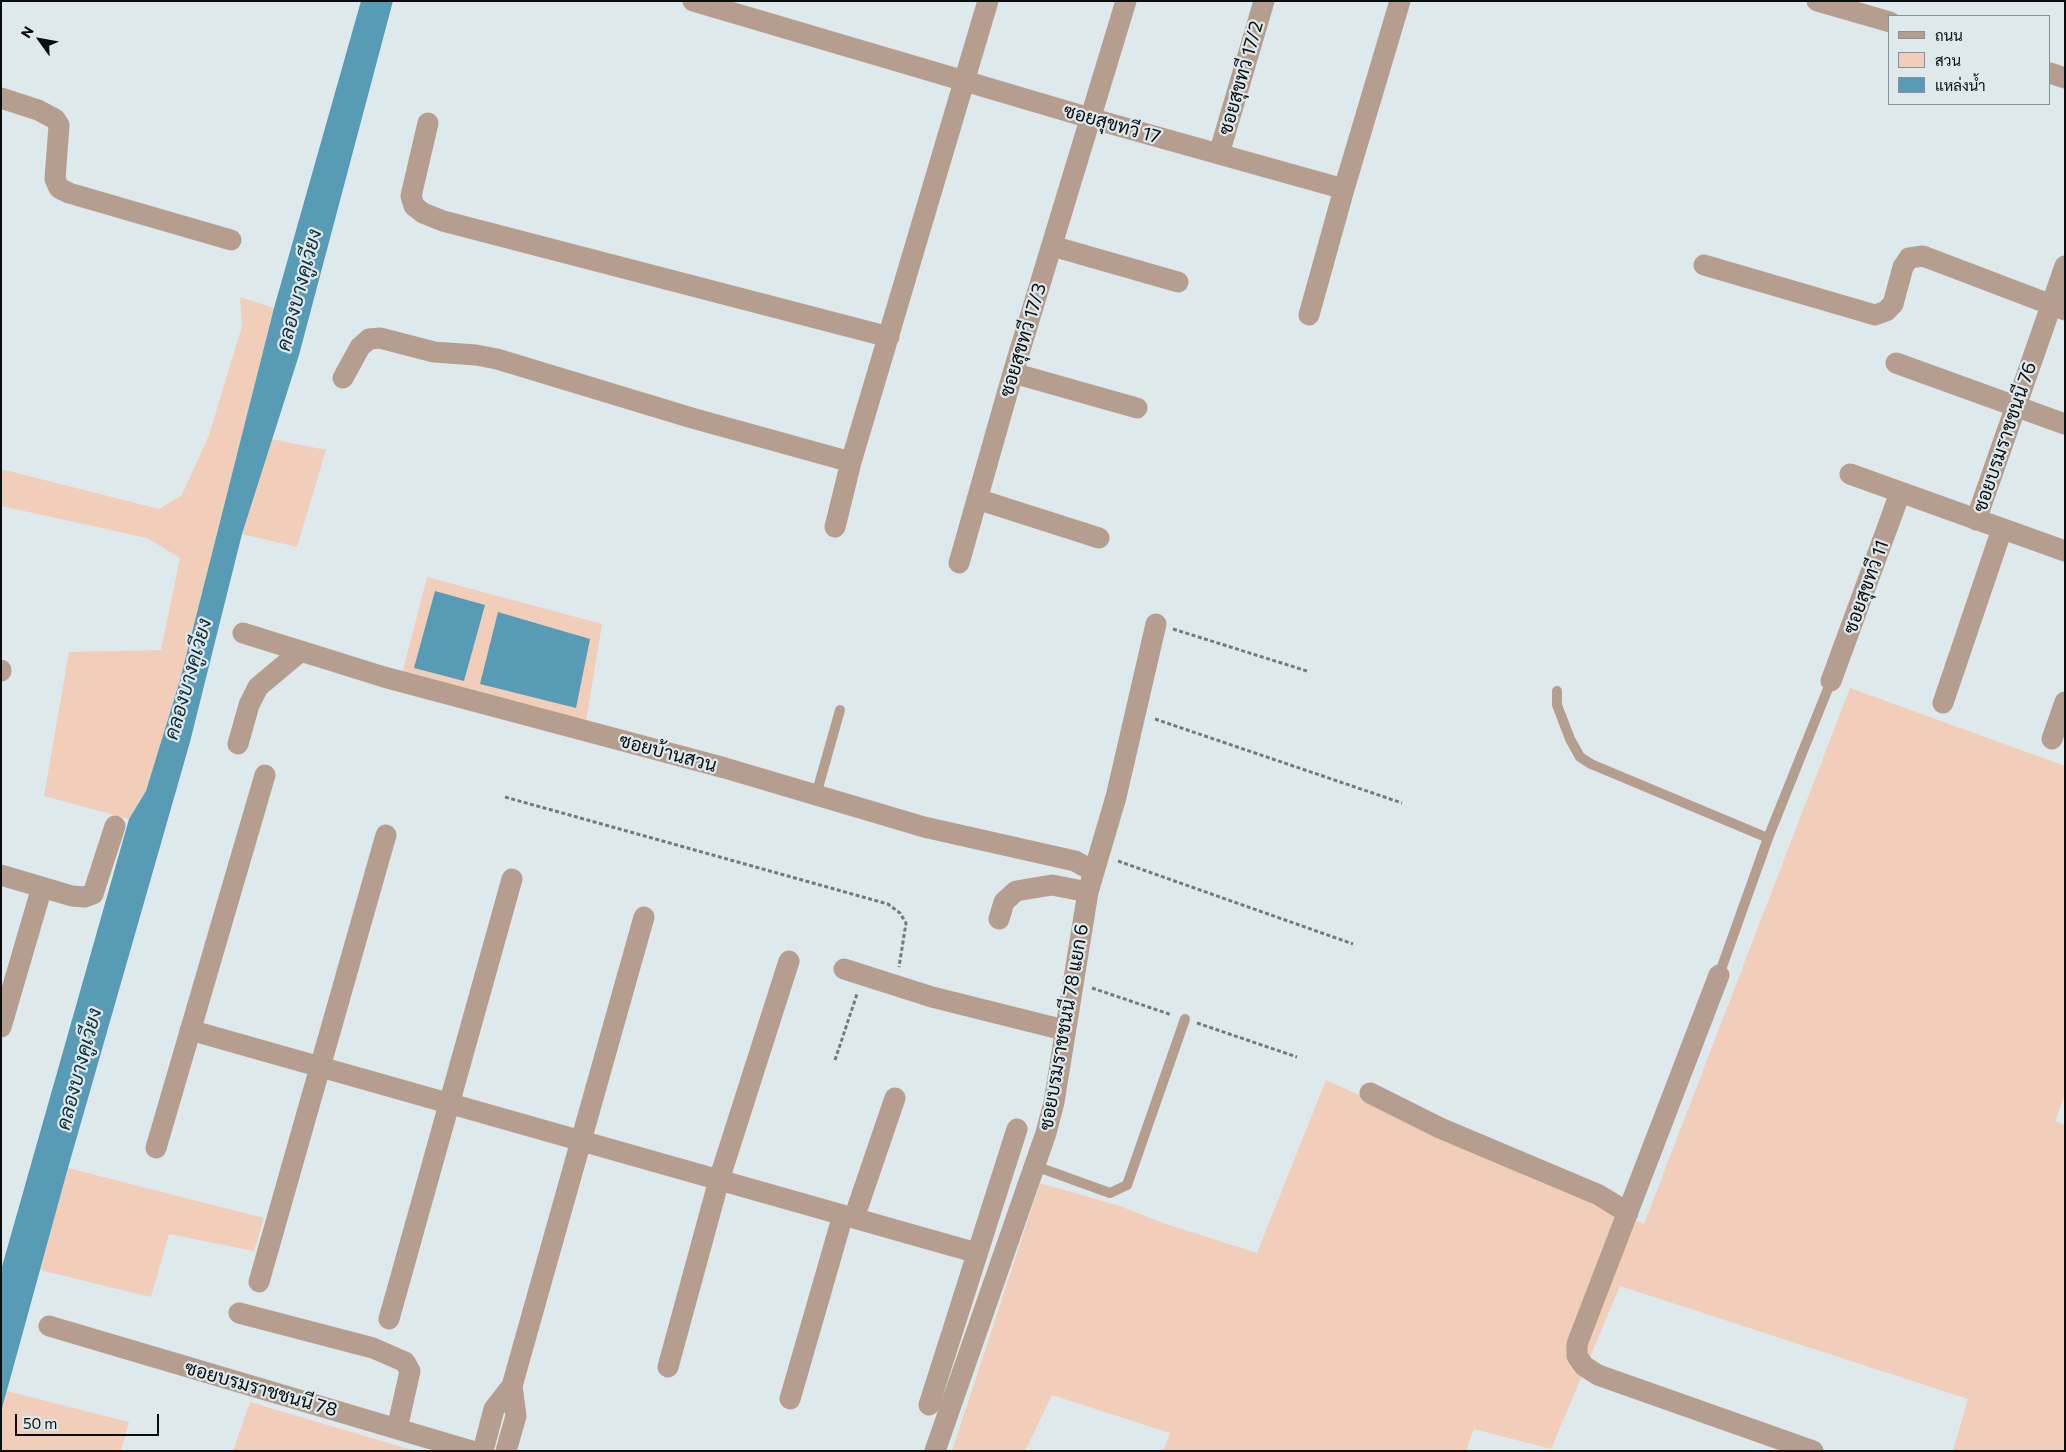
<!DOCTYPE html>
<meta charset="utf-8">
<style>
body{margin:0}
#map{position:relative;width:2066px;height:1452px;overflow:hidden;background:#dee9ed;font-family:Commissioner,Sarabun,sans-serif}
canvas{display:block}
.frame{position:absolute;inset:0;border:2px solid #0b0e0f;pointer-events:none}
.legend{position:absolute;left:1888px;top:15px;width:162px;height:90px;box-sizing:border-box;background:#dee9ed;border:1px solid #8a9194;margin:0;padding:6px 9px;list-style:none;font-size:15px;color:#0b0e0f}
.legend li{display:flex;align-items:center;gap:10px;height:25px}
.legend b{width:25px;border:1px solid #8a9194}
.north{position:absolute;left:15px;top:15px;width:50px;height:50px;-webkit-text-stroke:4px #dee9ed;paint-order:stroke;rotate:302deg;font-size:14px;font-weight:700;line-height:20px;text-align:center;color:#0b0e0f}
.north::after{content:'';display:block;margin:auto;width:18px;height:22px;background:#0b0e0f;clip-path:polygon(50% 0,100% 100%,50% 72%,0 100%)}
.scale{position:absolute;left:15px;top:1414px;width:144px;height:22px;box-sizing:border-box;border:2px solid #0b0e0f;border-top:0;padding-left:6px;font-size:15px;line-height:18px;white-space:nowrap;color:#0b0e0f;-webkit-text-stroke:4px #dee9ed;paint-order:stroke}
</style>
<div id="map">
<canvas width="2066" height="1452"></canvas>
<div class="frame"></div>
<ul class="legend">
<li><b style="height:6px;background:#b69e8f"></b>ถนน</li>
<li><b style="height:14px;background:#f0ceb9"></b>สวน</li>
<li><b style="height:14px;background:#579bb6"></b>แหล่งน้ำ</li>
</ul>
<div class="north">N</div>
<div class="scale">50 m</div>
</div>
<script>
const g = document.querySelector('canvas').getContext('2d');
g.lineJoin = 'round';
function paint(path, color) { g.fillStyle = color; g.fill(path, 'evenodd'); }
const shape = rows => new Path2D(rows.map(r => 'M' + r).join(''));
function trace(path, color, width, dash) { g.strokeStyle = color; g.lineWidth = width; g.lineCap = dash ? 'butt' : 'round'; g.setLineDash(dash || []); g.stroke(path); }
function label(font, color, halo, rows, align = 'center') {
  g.font = font + ' Commissioner,Sarabun,sans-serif'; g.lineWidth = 4.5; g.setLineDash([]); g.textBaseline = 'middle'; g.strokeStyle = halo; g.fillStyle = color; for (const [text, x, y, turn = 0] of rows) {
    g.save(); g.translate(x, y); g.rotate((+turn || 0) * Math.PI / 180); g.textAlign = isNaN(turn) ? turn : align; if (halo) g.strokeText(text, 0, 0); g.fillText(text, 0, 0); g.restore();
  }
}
paint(shape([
 [240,297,274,308,180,680,146,791,129,819,44,796,69,652,161,650,180,558,147,538,1,506,1,469,159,509,182,495,209,435,242,326],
 [271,439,326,450,297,547,242,534],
 [427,577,602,624,583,740,398,690],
 [1850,688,2065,766,2065,1095,2055,1121,2065,1125,2065,1451,1953,1451,1968,1399,1620,1286,1551,1449,1474,1429,1466,1451,1163,1451,1170,1433,1052,1395,1025,1451,952,1451,1040,1183,1120,1206,1163,1223,1257,1253,1326,1080,1644,1224],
 [68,1168,264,1218,254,1251,169,1234,151,1297,40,1270],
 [7,1391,129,1422,121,1451,1,1451,1,1412],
 [250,1402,415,1451,233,1451]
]), '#f0ceb9');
paint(shape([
 [361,1,393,1,299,355,242,534,190,742,68,1168,1,1412,1,1270,129,819,146,791,180,680,274,308],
 [435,591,485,605,464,681,414,668],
 [498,612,590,639,576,708,480,684]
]), '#579bb6');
trace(shape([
 [1173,629,1307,671],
 [1155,719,1402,803],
 [505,797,888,904,900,913,906,923,899,967],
 [1118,861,1353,944],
 [1092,988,1172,1015],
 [1197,1023,1297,1057],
 [835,1060,857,994]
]), '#747b7d', 3, [4, 2.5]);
trace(shape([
 [1557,691,1557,705,1570,739,1580,757,1591,764,1768,838],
 [816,795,840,710],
 [1719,975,1768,838,1831,681],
 [1035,1166,1110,1193,1127,1185,1185,1019]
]), '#b69e8f', 10);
trace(shape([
 [693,1,1090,118,1344,189,1400,1],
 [1817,1,1890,22],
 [2050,73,2065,78],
 [1,98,38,110,55,119,59,125,55,179,59,188,69,193,231,240],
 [428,123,411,196,414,206,423,213,443,221,889,337],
 [1219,154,1264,1],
 [1052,246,1178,282],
 [1704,265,1875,315,1886,311,1893,304,1903,267,1909,258,1923,256,2065,310],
 [1309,315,1344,189],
 [1896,363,2065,424],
 [1013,373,1137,408],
 [343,378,360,347,369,339,380,338,434,352,476,355,497,359,692,418,851,462],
 [1850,474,2065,551],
 [977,499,1099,538],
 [1976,520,2065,266],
 [835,527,851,462,988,1],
 [959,563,1013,373,1126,1],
 [243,633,384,677,725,768,924,827,1075,861,1093,871],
 [1,670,1,671],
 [1831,681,1900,493],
 [1943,703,2002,529],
 [2052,739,2065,702],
 [238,744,249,705,258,687,301,651],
 [1,875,72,896,85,897,93,894,115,826],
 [999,919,1004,902,1016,891,1052,885,1088,892],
 [844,969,932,997,1064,1030],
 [1719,975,1577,1344,1577,1356,1584,1366,1598,1375,1813,1451],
 [1,1027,42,887],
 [190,1030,977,1253],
 [1370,1093,1440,1128,1599,1195,1628,1213],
 [156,1148,265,775],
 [854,1218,895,1098],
 [259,1282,386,835],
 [239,1313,373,1348,405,1362,410,1371,397,1429],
 [389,1319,512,879],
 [49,1326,472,1451],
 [668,1367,719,1180,789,961],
 [790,1399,843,1215],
 [929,1405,1017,1129],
 [483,1451,494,1409,512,1386,644,917],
 [506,1451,516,1416,512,1386],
 [935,1451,1046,1133,1054,1102,1088,892,1116,797,1156,624]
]), '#b69e8f', 21);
label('19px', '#0b0e0f', '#dee9ed', [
 ["ซอยสุขทวี 17/2",1241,78,-74],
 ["ซอยสุขทวี 17",1112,124,16],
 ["ซอยสุขทวี 17/3",1023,340,-73],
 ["ซอยบรมราชชนนี 76",2005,437,-71],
 ["ซอยสุขทวี 11",1866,587,-70],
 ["ซอยบ้านสวน",668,753,15],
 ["ซอยบรมราชชนนี 78 แยก 6",1064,1027,-80],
 ["ซอยบรมราชชนนี 78",261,1389,16]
]);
label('italic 20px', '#0c2d39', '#dee9ed', [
 ["คลองบางคูเวียง",299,290,-75],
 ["คลองบางคูเวียง",188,679,-74],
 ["คลองบางคูเวียง",79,1069,-75]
]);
</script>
